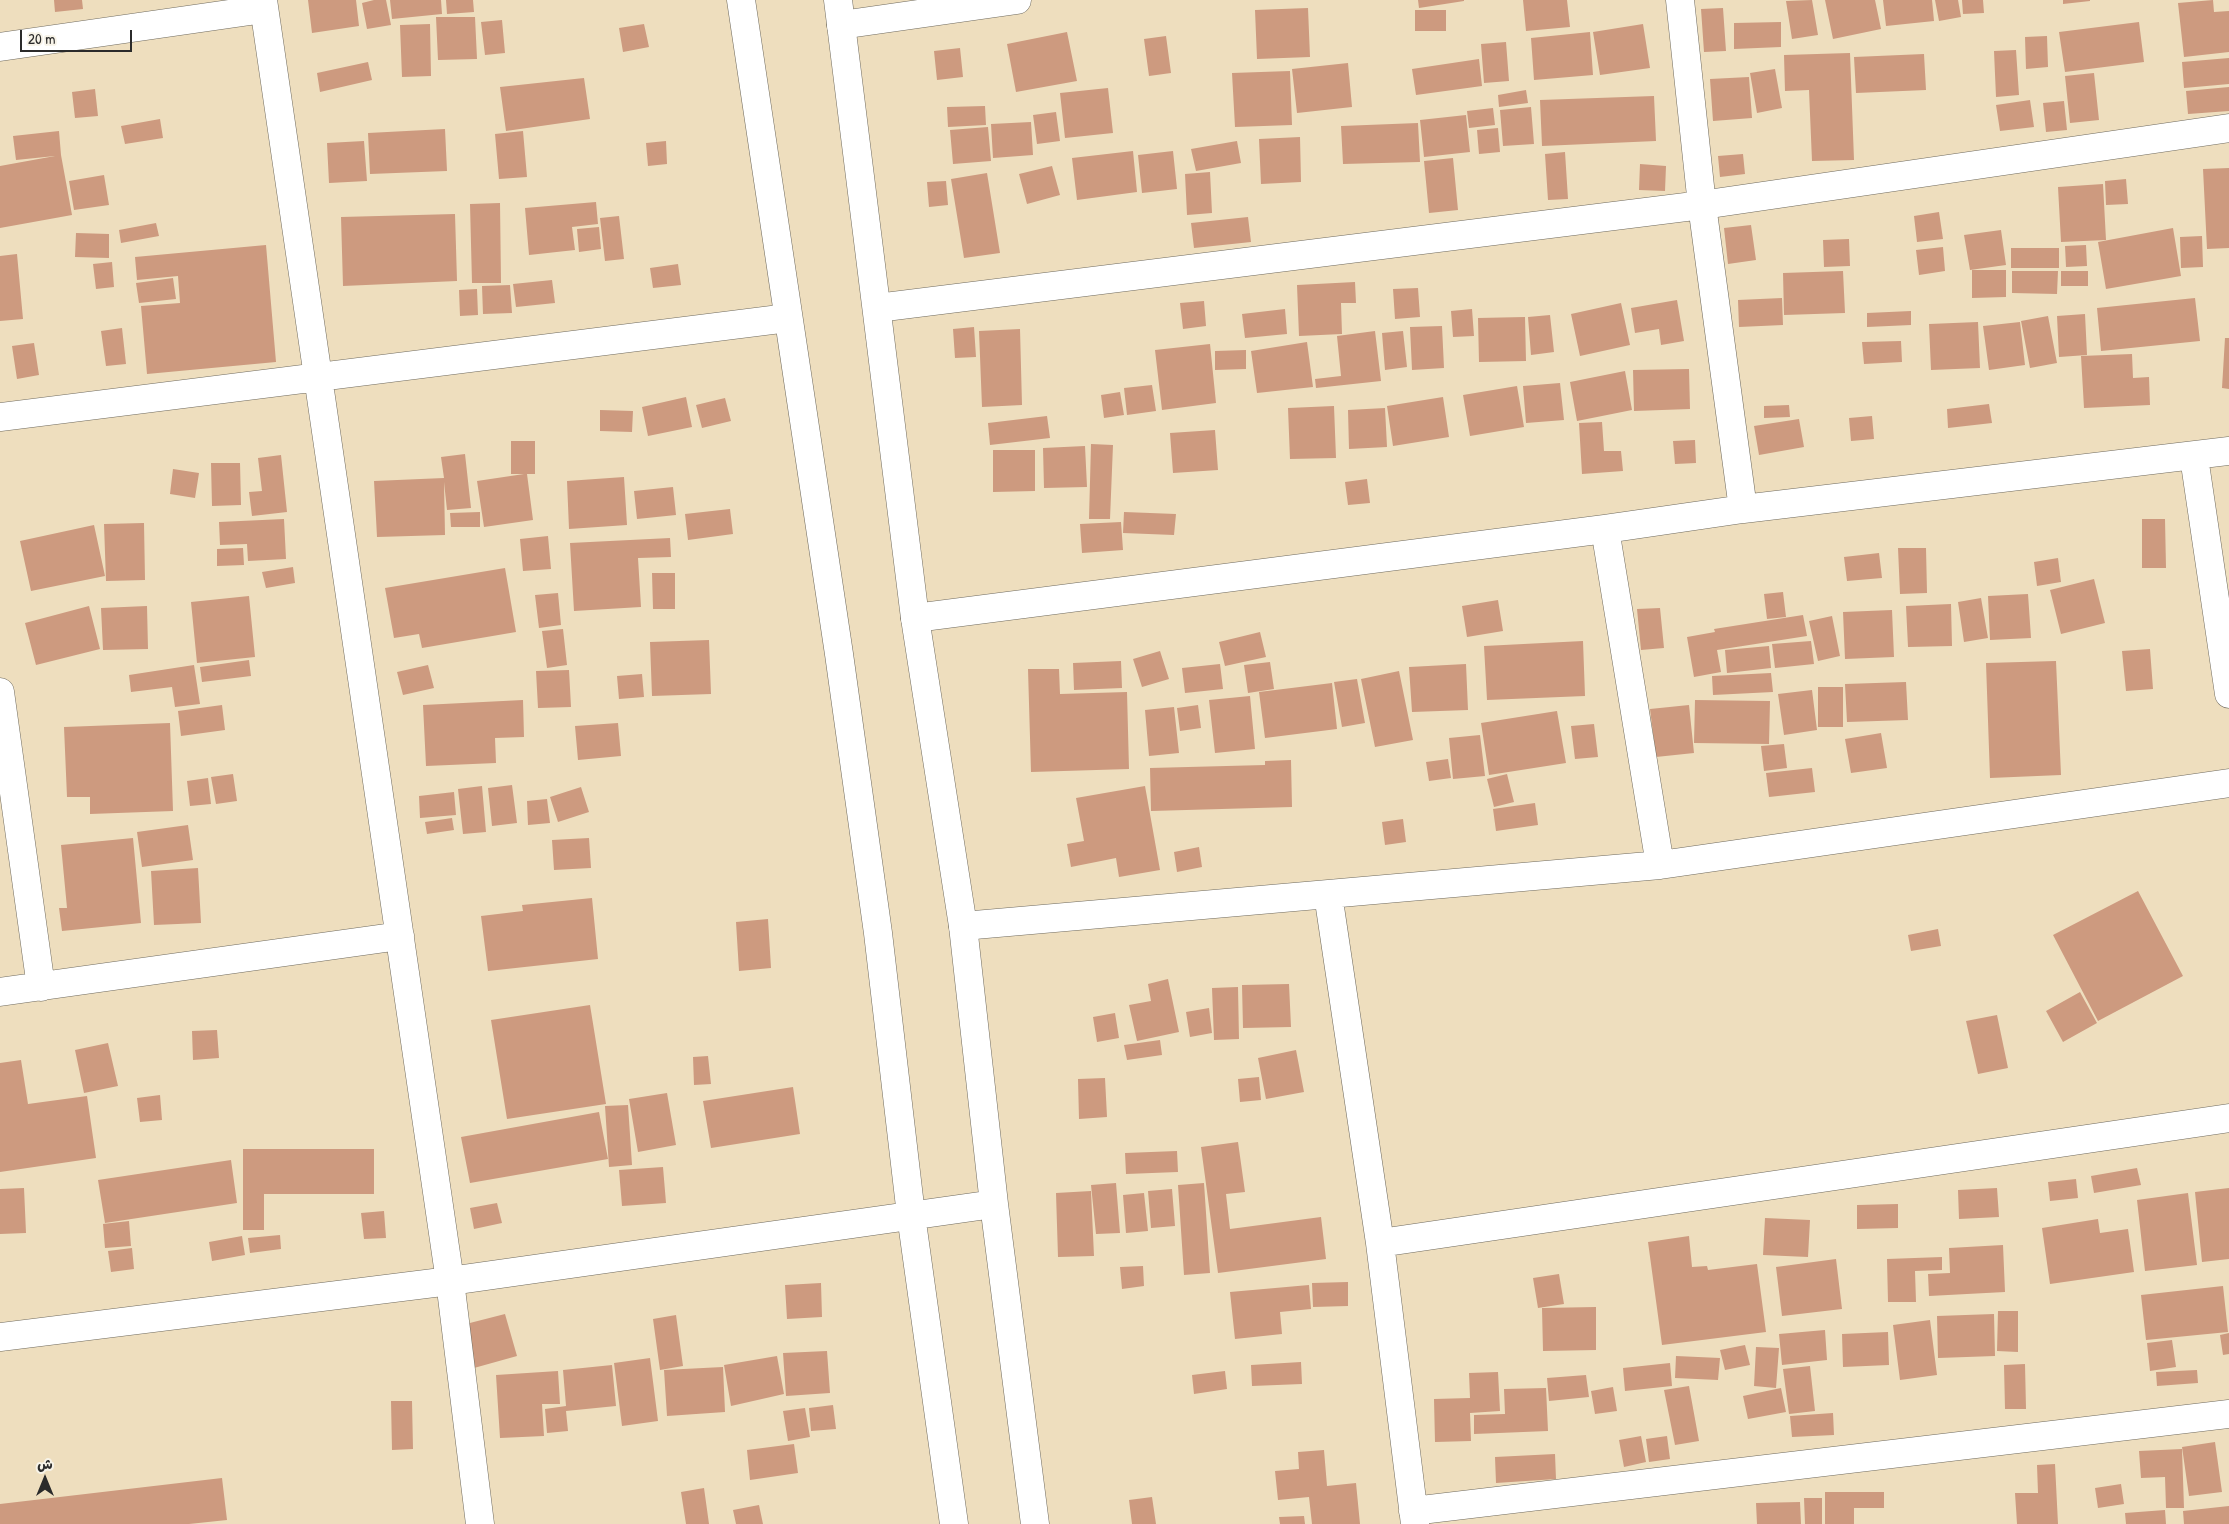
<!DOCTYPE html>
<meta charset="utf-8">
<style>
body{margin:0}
#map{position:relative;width:2229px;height:1524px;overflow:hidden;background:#eedebe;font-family:"Patrick Hand","Playpen Sans Arabic",sans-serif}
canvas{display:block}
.north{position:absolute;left:20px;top:1454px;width:50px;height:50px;-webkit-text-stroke:4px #f7f3e8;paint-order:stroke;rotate:0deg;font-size:14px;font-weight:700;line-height:20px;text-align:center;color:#2b2b2b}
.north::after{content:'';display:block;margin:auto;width:18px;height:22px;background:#2b2b2b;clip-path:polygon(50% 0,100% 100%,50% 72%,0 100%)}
.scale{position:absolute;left:20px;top:30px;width:112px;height:22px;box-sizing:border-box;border:2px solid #2b2b2b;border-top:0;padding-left:6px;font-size:15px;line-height:18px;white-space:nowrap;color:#2b2b2b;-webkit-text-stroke:4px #f7f3e8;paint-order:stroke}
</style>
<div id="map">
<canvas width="2229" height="1524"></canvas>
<div class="north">ش</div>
<div class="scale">20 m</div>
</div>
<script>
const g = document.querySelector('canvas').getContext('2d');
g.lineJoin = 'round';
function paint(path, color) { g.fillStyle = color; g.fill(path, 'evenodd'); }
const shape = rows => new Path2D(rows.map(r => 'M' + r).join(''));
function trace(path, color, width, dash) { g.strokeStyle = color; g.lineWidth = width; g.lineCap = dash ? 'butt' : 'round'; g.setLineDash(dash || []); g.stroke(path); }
paint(shape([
 [54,0,82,0,83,9,55,12],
 [308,0,356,0,359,26,312,33],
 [374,0,386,0,391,25,367,29,362,3],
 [390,0,441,0,442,14,392,19],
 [446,0,473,0,474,12,447,14],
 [1418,0,1464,0,1464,1,1419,8],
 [1523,0,1567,0,1570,27,1526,31],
 [1812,0,1818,35,1792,39,1786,1],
 [1825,0,1875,0,1881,29,1833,39],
 [1883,0,1932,0,1934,21,1886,26],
 [1935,0,1958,0,1961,17,1939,21],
 [1962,0,1983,0,1984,13,1963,14],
 [2063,0,2090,0,2090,1,2063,4],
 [2213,0,2214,12,2229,11,2229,52,2184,57,2178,3],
 [1308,8,1310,57,1257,59,1255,10],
 [1723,8,1726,51,1704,52,1701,9],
 [1415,10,1446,10,1446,31,1415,31],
 [436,17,475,17,477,59,438,60],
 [502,20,505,53,485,55,481,22],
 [1781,22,1781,47,1734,49,1734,23],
 [2139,22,2144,62,2065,72,2059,32],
 [430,24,431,76,402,77,400,25],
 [644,24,649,47,623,52,619,28],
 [1643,24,1650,68,1600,75,1593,32],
 [1067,32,1077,81,1016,92,1007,44],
 [1590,32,1593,75,1534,80,1531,38],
 [1166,36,1171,73,1149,76,1144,39],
 [2047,36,2048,67,2026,69,2025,37],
 [1506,42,1509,81,1484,83,1481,44],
 [960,48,963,77,937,80,934,51],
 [2016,50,2019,95,1996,97,1994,51],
 [1850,53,1854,160,1812,161,1809,90,1785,91,1784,55],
 [1924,54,1926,90,1856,93,1854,57],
 [2229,58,2229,84,2184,88,2182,62],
 [1479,59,1482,86,1416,95,1412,69],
 [368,62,372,80,320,92,317,73],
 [1348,63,1352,107,1297,113,1292,69],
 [1775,69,1782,108,1757,113,1750,73],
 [1290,71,1292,125,1235,127,1232,73],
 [2094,73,2099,120,2070,123,2065,76],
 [1749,77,1752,118,1713,121,1710,79],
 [584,78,590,119,506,131,500,87],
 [2229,87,2229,111,2188,114,2186,91],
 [1108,88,1113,133,1065,138,1060,93],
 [95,89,98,116,75,118,72,92],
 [1526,90,1528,103,1499,107,1498,95],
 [1654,96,1656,141,1542,146,1540,100],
 [2030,100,2034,127,2000,131,1996,105],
 [2064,101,2067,130,2046,132,2043,103],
 [985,106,986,125,948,127,947,107],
 [1531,107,1534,144,1503,146,1500,110],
 [1493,108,1495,125,1469,128,1467,111],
 [1056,112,1060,141,1037,144,1033,115],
 [1466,115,1470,152,1424,157,1420,120],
 [160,119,163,138,125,144,121,126],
 [1031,122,1033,155,993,158,991,124],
 [1418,123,1420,162,1343,164,1341,126],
 [988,127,991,161,953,164,950,130],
 [1498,128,1500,152,1479,154,1477,130],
 [445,129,447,171,370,174,368,133],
 [59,131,61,155,72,215,0,228,0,166,55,156,16,160,13,136],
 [523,131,527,177,499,179,495,134],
 [1300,137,1301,182,1261,184,1259,139],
 [364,141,367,181,329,183,327,143],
 [666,141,667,164,648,166,646,143],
 [1237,141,1241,163,1196,171,1191,149],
 [1133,151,1137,192,1077,200,1072,158],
 [1173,151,1177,189,1142,193,1138,155],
 [1565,152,1568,199,1548,200,1545,154],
 [1743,154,1745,174,1720,177,1718,156],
 [1453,158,1458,210,1429,213,1424,161],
 [1640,164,1666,166,1665,191,1639,190],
 [1052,166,1060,195,1027,204,1019,174],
 [2229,168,2229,248,2207,249,2203,169],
 [1210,172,1212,213,1187,215,1185,174],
 [987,173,1000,253,964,258,951,179],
 [104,175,109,205,74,210,69,181],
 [2126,179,2128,204,2106,205,2105,181],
 [946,181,948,205,929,207,927,182],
 [2103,184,2106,240,2061,242,2058,187],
 [596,202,598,224,572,227,575,250,529,255,525,208],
 [500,203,501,283,472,283,470,204],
 [1939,212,1943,239,1917,242,1914,216],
 [455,214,457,281,343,286,341,217],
 [619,216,624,259,605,261,600,218],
 [1248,217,1251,242,1194,248,1191,223],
 [156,223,159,236,121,243,119,230],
 [1751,225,1756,260,1728,264,1724,228],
 [599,227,601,249,579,252,577,229],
 [2173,228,2181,276,2106,289,2098,242],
 [2001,230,2006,265,1970,270,1964,235],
 [76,233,109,234,109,258,75,257],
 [2202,236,2203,267,2181,268,2180,237],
 [1849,239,1850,266,1824,267,1823,240],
 [266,245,276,362,147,374,141,306,180,303,178,276,137,280,135,257],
 [2086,245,2087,266,2066,267,2065,246],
 [1943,247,1945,271,1919,275,1916,250],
 [2011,248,2059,248,2059,268,2011,268],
 [17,254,23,319,0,321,0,256],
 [112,262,114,287,96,289,93,264],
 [678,264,681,285,653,288,650,268],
 [1972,270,2006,270,2006,297,1972,298],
 [1843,271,1845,313,1784,315,1783,273],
 [2012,271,2058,271,2057,294,2012,293],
 [2061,271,2088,271,2088,286,2061,286],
 [173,278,176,299,139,303,136,283],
 [552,280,555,303,516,307,513,284],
 [1355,282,1356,303,1341,303,1342,334,1299,336,1297,285],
 [510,285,512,313,483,314,482,286],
 [1418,288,1420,317,1395,319,1393,289],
 [477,289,478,315,460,316,459,290],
 [1782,298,1783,325,1739,327,1738,300],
 [2195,298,2200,341,2101,351,2097,308],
 [1677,300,1684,341,1661,345,1659,329,1635,333,1631,308],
 [1204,301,1206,326,1183,329,1180,303],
 [1621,303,1630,345,1580,356,1571,314],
 [1285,309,1287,334,1245,338,1242,314],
 [1472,309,1474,336,1453,337,1451,311],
 [1911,311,1911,325,1867,327,1867,313],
 [2085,314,2087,355,2059,357,2057,316],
 [1550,315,1554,352,1531,355,1528,317],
 [2048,316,2057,363,2030,368,2021,321],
 [1525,317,1526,361,1479,362,1478,318],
 [1978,322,1980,368,1931,370,1929,324],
 [2020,322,2025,365,1989,370,1983,326],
 [1442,326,1444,368,1412,370,1410,327],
 [974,327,976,357,955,358,953,329],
 [122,328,126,364,106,366,101,331],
 [1020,329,1022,405,982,407,979,331],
 [1375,331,1381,381,1316,388,1315,379,1341,376,1337,336],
 [1403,331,1407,367,1385,370,1382,333],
 [2225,338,2229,338,2229,389,2222,388],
 [1901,341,1902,362,1864,364,1862,342],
 [1307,342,1313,387,1257,393,1251,351],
 [34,343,39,375,17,379,12,346],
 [1210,344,1216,403,1162,410,1155,350],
 [1246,350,1246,369,1215,370,1215,351],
 [2132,354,2133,378,2149,377,2150,405,2084,408,2081,356],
 [1689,369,1690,409,1634,411,1633,370],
 [1625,371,1632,410,1577,421,1570,382],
 [1560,383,1564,420,1526,423,1523,386],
 [1152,385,1156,411,1127,415,1124,388],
 [1517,386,1524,427,1470,436,1463,395],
 [1120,392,1124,415,1104,418,1101,395],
 [686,397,692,427,648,436,642,407],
 [1443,397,1449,437,1393,446,1387,406],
 [725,398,731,421,702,428,696,405],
 [1989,404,1992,423,1948,428,1947,409],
 [1789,405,1790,417,1764,418,1764,406],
 [1334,406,1336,458,1290,459,1288,408],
 [1385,408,1387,447,1349,449,1348,410],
 [600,410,633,411,632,432,600,431],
 [1047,416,1050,438,990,445,988,423],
 [1872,416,1874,439,1851,441,1849,418],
 [1799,419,1804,447,1759,455,1754,426],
 [1602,422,1604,451,1621,451,1623,471,1582,474,1579,423],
 [1215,430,1218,470,1173,473,1170,433],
 [1695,440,1696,463,1675,464,1673,441],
 [511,441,535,441,535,474,527,474,533,520,484,527,477,481,524,474,511,474],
 [1091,444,1113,445,1110,519,1089,519],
 [1085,446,1087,487,1044,488,1043,448],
 [993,450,1035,450,1035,491,993,492],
 [465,454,471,508,447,510,444,482,445,535,377,537,374,481,444,478,441,457],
 [281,455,287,512,252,516,249,492,262,491,258,458],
 [211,463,240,463,241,505,212,506],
 [173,469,199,473,195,498,170,494],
 [624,477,627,525,569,529,567,481],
 [1367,479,1370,503,1348,505,1345,482],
 [673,487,676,515,637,519,634,491],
 [730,509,733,534,688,540,685,514],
 [480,512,480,527,451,527,450,513],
 [1124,512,1176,514,1174,535,1123,533],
 [284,519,286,559,248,561,247,544,220,545,219,522],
 [2142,519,2165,519,2166,568,2142,568],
 [1121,522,1123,550,1082,553,1080,524],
 [144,523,145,580,106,581,104,524],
 [94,525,105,576,31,591,20,541],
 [548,536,551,569,523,571,520,539],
 [670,538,671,557,638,558,641,607,574,611,570,543],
 [243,548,244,565,217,566,217,549],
 [1898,548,1926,548,1927,593,1900,594],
 [1879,553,1882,578,1847,581,1844,557],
 [2058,558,2061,582,2037,586,2034,562],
 [293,567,295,583,266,588,262,572],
 [505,568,516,632,422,648,419,634,394,638,385,588],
 [652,573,675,573,675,609,653,609],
 [2094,579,2105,623,2061,634,2050,590],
 [1783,592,1786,617,1767,619,1764,594],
 [558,593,561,625,539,628,535,595],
 [2028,594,2031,638,1990,640,1988,596],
 [249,596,255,657,197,663,191,602],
 [1981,598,1988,638,1964,642,1958,602],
 [1498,600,1503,631,1467,637,1462,606],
 [1951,604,1952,646,1908,647,1906,606],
 [89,606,100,649,36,665,25,623],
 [147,606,148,649,103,650,101,608],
 [1660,608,1664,648,1641,650,1637,609],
 [1892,610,1894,657,1845,659,1843,612],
 [1803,615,1807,636,1717,650,1721,672,1694,677,1687,637,1715,632,1714,629],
 [1832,616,1840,656,1818,661,1809,621],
 [563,629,567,665,547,668,542,631],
 [1260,632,1266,657,1225,666,1219,642],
 [709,640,711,694,652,696,650,642],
 [1583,641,1585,696,1487,700,1484,646],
 [1811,641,1814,664,1775,668,1772,644],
 [1769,646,1771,668,1727,673,1725,650],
 [2150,649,2153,689,2126,691,2122,651],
 [1160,651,1169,679,1142,687,1133,659],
 [249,660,251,676,202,682,200,667],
 [1121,661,1122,688,1074,690,1073,663],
 [2056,661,2061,775,1990,778,1986,663],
 [1270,662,1274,689,1248,693,1244,665],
 [1220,664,1223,689,1185,693,1182,668],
 [1466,664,1468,710,1412,712,1409,667],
 [194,665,200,704,175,707,172,687,131,692,129,675],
 [428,665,434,688,403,695,397,672],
 [1028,669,1059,669,1060,694,1127,692,1129,769,1031,772],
 [569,670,571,707,538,708,536,671],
 [1399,671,1413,740,1375,747,1361,679],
 [1771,673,1773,692,1713,695,1712,676],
 [642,674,644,697,619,699,617,676],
 [1357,679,1365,723,1342,727,1334,682],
 [1906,682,1908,720,1847,722,1845,684],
 [1332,683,1337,729,1265,738,1259,692],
 [1818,687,1843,687,1843,727,1818,727],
 [1812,690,1817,730,1784,735,1778,694],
 [1250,696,1255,749,1215,753,1209,700],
 [523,700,524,737,495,738,496,763,426,766,423,705],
 [1695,700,1770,701,1769,744,1694,743],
 [222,705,225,730,181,736,178,711],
 [1198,705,1201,728,1180,731,1177,708],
 [1689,705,1694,753,1656,757,1650,709],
 [1174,707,1179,753,1149,756,1145,710],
 [1557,711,1566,763,1489,775,1481,723],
 [170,723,173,811,90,814,90,797,67,797,64,727],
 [618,723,621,756,578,760,575,726],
 [1594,724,1598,757,1575,759,1571,726],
 [1881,733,1887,768,1851,773,1845,739],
 [1480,735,1485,776,1453,779,1449,738],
 [1784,744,1787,768,1764,771,1761,746],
 [1448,759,1451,778,1429,781,1426,762],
 [1291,760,1292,807,1151,811,1150,768,1265,765,1265,761],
 [1812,768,1815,792,1769,797,1766,773],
 [233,774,237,801,216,804,211,777],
 [1507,774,1514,802,1494,807,1487,779],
 [208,778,211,804,190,806,187,781],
 [512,785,517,823,492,826,488,788],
 [482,786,486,832,463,834,458,789],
 [1145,786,1160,870,1119,877,1116,858,1071,867,1067,844,1084,841,1076,798],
 [581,787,589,812,558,822,550,797],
 [454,792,456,815,420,818,419,796],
 [547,799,550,823,528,825,527,801],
 [1535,803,1538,825,1496,831,1493,809],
 [452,818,454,830,427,834,425,822],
 [1403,819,1406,842,1385,845,1382,822],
 [188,825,193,860,142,867,137,832],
 [133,838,141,923,62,931,59,908,67,908,61,845],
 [589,838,591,868,554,870,552,840],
 [1199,847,1202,867,1177,872,1174,852],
 [198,868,201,923,154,925,151,871],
 [2138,891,2183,976,2098,1021,2053,935],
 [592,898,598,959,488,971,481,916,523,911,522,905],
 [768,919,771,968,739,971,736,922],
 [1938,929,1941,946,1911,951,1908,935],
 [1168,979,1179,1032,1137,1041,1129,1005,1151,1001,1148,984],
 [1289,984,1291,1027,1243,1028,1242,985],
 [1238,987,1239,1039,1214,1040,1212,988],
 [2080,992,2097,1023,2063,1042,2046,1011],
 [590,1005,606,1104,507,1119,491,1020],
 [1209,1008,1212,1033,1190,1037,1186,1012],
 [1115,1013,1119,1038,1097,1042,1093,1017],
 [1997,1015,2008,1068,1978,1074,1966,1021],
 [217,1030,219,1058,193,1060,192,1031],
 [1160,1040,1162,1055,1127,1060,1124,1045],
 [108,1043,118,1086,84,1093,75,1050],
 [1296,1050,1304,1092,1266,1099,1258,1058],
 [708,1056,711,1084,694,1085,693,1057],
 [21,1060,28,1104,87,1096,96,1158,0,1172,0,1063],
 [1259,1077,1261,1100,1240,1102,1238,1079],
 [1105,1078,1107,1117,1079,1119,1078,1079],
 [793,1087,800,1134,711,1148,703,1101],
 [667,1093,676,1145,638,1152,629,1099],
 [160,1095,162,1120,140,1122,137,1098],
 [628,1105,632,1165,609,1167,605,1106],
 [599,1112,608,1159,470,1183,461,1137],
 [1238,1142,1245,1192,1226,1194,1230,1229,1321,1217,1326,1259,1218,1273,1201,1147],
 [243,1149,374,1149,374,1194,264,1194,264,1230,243,1230],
 [1177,1151,1178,1172,1126,1174,1125,1153],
 [231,1160,237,1203,105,1223,98,1180],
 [663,1167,666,1203,622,1206,619,1170],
 [2137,1168,2141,1185,2094,1193,2091,1176],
 [2076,1179,2078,1198,2050,1201,2048,1182],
 [1116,1183,1120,1233,1096,1234,1091,1185],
 [1204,1183,1210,1273,1184,1275,1178,1185],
 [24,1188,26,1233,0,1234,0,1189],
 [1997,1188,1999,1217,1959,1219,1958,1190],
 [2229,1188,2229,1259,2202,1262,2195,1192],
 [1172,1189,1175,1226,1151,1228,1148,1191],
 [1091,1191,1094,1256,1058,1257,1056,1193],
 [1144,1193,1148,1231,1126,1233,1123,1195],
 [2188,1193,2197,1265,2145,1271,2137,1200],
 [497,1203,502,1223,474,1229,470,1208],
 [1898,1204,1898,1228,1857,1229,1857,1205],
 [384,1211,386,1238,364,1239,361,1213],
 [1765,1218,1810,1220,1808,1257,1763,1255],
 [2098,1219,2100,1233,2128,1229,2134,1272,2050,1284,2042,1228],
 [129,1221,131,1246,105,1248,103,1224],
 [280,1235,281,1249,250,1253,248,1238],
 [242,1236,245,1255,212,1261,209,1242],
 [1689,1236,1692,1267,1707,1266,1708,1270,1757,1264,1766,1332,1662,1345,1648,1242],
 [2003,1245,2005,1292,1929,1296,1928,1274,1950,1273,1949,1248],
 [132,1248,134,1269,111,1272,108,1251],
 [1942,1257,1942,1270,1915,1271,1916,1302,1888,1302,1887,1259],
 [1836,1259,1842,1309,1782,1316,1776,1267],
 [1143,1266,1144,1286,1122,1289,1120,1267],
 [1559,1274,1564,1304,1538,1308,1533,1278],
 [1348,1282,1348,1306,1313,1307,1312,1283],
 [821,1283,822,1317,787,1319,785,1285],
 [1309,1285,1311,1309,1280,1312,1282,1334,1235,1339,1230,1292],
 [2223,1286,2228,1332,2146,1340,2141,1295],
 [1596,1307,1596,1350,1543,1351,1542,1308],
 [1998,1311,2018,1311,2018,1352,1997,1351],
 [505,1314,517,1356,474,1368,462,1325],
 [1994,1314,1995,1356,1938,1358,1937,1316],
 [676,1315,683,1366,660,1370,653,1319],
 [1930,1320,1937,1375,1900,1380,1893,1325],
 [1825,1330,1827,1360,1782,1365,1779,1334],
 [1888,1332,1889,1365,1843,1367,1842,1334],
 [2229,1333,2229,1354,2223,1355,2220,1335],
 [2172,1340,2176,1367,2150,1371,2147,1343],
 [1745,1345,1750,1365,1725,1370,1720,1350],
 [1756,1347,1779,1348,1776,1388,1754,1386],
 [827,1351,830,1393,786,1396,783,1353],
 [777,1356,784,1394,731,1406,724,1365],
 [1676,1356,1720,1358,1718,1380,1675,1378],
 [650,1358,658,1421,622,1426,614,1363],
 [1301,1362,1302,1384,1252,1386,1251,1365],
 [1670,1363,1672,1386,1625,1391,1623,1368],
 [2025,1364,2026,1409,2005,1409,2004,1365],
 [612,1365,616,1406,566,1411,568,1431,547,1433,545,1409,566,1406,563,1370],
 [1810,1366,1815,1411,1789,1414,1783,1369],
 [723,1367,725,1412,667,1416,664,1370],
 [2197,1370,2198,1383,2157,1386,2156,1372],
 [558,1371,560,1404,542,1404,544,1436,500,1438,496,1375],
 [1225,1371,1227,1389,1194,1394,1192,1375],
 [1498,1372,1500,1411,1470,1413,1471,1441,1435,1442,1434,1399,1470,1398,1469,1373],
 [1586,1375,1589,1397,1549,1401,1547,1378],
 [1689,1386,1699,1441,1675,1445,1664,1390],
 [1613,1387,1617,1411,1595,1414,1591,1391],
 [1546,1388,1548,1431,1474,1434,1474,1415,1505,1414,1504,1389],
 [1781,1388,1786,1412,1748,1419,1743,1396],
 [391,1401,412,1401,413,1449,392,1450],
 [833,1405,836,1429,811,1431,809,1408],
 [805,1408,810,1437,788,1441,783,1411],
 [1833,1413,1834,1435,1792,1437,1790,1416],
 [1641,1436,1646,1462,1624,1467,1619,1440],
 [1667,1436,1670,1459,1649,1462,1646,1439],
 [2215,1442,2222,1492,2189,1496,2182,1447],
 [794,1444,798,1473,750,1480,747,1450],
 [2182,1449,2184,1508,2166,1508,2165,1477,2141,1478,2139,1451],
 [1324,1450,1327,1486,1356,1483,1360,1524,1312,1524,1309,1497,1278,1500,1275,1471,1299,1469,1298,1452],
 [1555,1454,1556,1479,1496,1483,1495,1457],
 [2055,1464,2058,1524,2017,1524,2015,1493,2038,1493,2037,1465],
 [222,1478,227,1520,189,1524,0,1524,0,1504],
 [2121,1484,2124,1504,2098,1508,2095,1488],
 [704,1488,709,1524,686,1524,681,1492],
 [1825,1492,1884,1492,1884,1508,1854,1508,1854,1524,1825,1524],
 [1152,1497,1156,1524,1132,1524,1129,1500],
 [1804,1498,1822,1498,1822,1524,1805,1524],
 [1800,1502,1801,1524,1757,1524,1756,1503],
 [759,1505,763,1524,736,1524,733,1510],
 [2229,1506,2229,1524,2184,1524,2183,1511],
 [2165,1510,2166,1524,2126,1524,2125,1513],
 [1304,1516,1305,1524,1280,1524,1279,1517]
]), '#cd9a7f');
const street = shape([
 [263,0,450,1281,480,1524],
 [1680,0,1702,205,1743,509],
 [841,25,1017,0],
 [0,47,264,9],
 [877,308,1702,205,2229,128],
 [0,417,788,318],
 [2194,457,2229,694],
 [1605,529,1660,865],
 [915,618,1605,529,1743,509,2229,451],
 [0,692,41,987],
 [1328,894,1380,1243,1415,1524],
 [963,926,1660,865,2229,783],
 [0,992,400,936],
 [1380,1243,2229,1118],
 [1413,1511,2229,1414]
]);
const secondary = shape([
 [741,0,839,654,878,933,911,1215,954,1524],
 [838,0,915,618,963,926,994,1204,1035,1524],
 [0,1337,450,1281,994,1204]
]);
trace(street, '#6f6a5e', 29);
trace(secondary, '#6f6a5e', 29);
trace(street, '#fff', 28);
trace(secondary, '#fff', 28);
</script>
